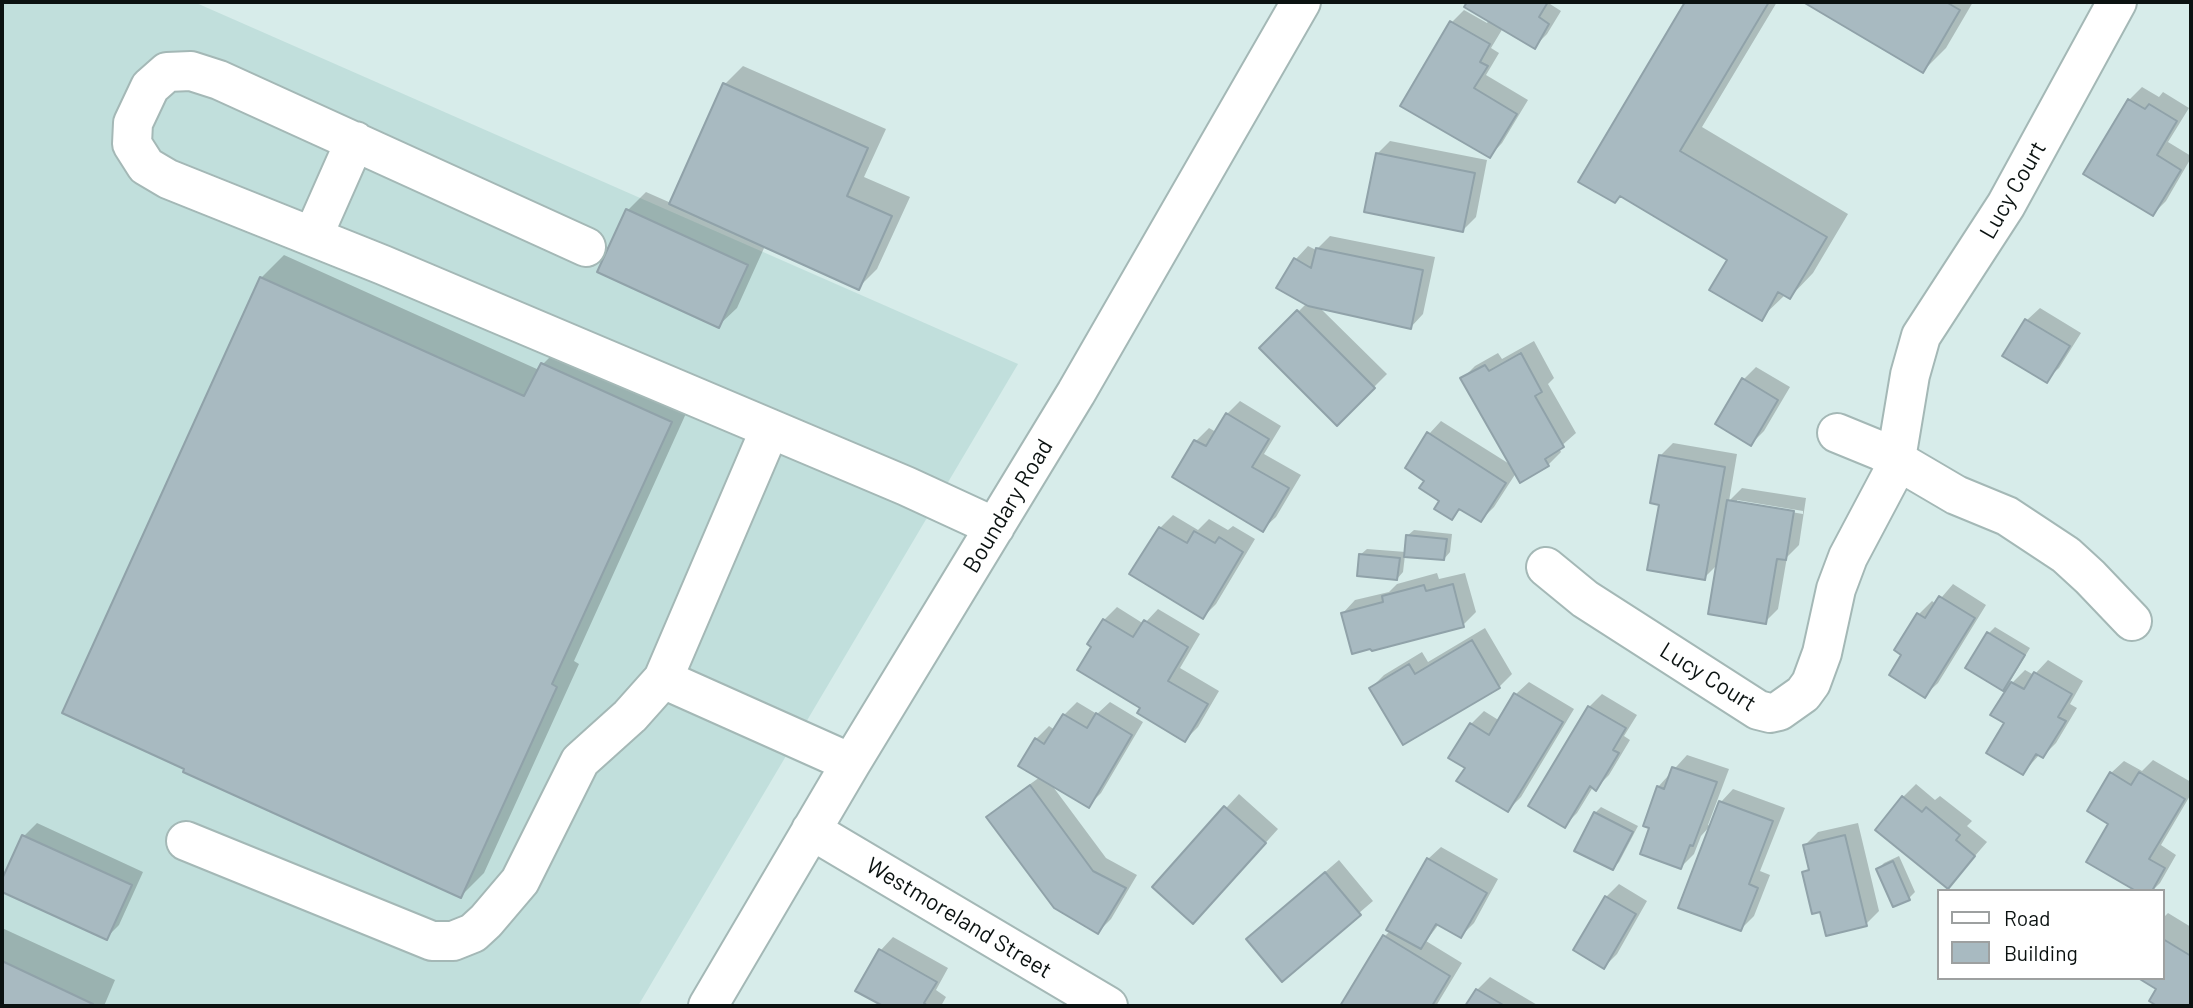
<!DOCTYPE html>
<style>
body{margin:0}
#map{position:relative;width:2193px;height:1008px;overflow:hidden;background:#d7ecea;font-family:Barlow,sans-serif}
canvas{display:block}
.frame{position:absolute;inset:0;border:4px solid #0b1211;pointer-events:none}
.legend{position:absolute;left:1937px;top:889px;width:228px;height:91px;box-sizing:border-box;background:#fff;border:2px solid #9da0a0;margin:0;padding:9px 12px;list-style:none;font-size:21px;color:#0b1211}
.legend li{display:flex;align-items:center;gap:14px;height:35px}
.legend b{width:35px;border:2px solid #9da0a0}
</style>
<div id="map">
<canvas width="2193" height="1008"></canvas>
<div class="frame"></div>
<ul class="legend">
<li><b style="height:9px;background:#fff"></b>Road</li>
<li><b style="height:19px;background:#a8bac1"></b>Building</li>
</ul>
</div>
<script>
const g = document.querySelector('canvas').getContext('2d');
g.lineJoin = 'round';
function paint(path, color) { g.fillStyle = color; g.fill(path, 'evenodd'); }
const shape = rows => new Path2D(rows.map(r => 'M' + r).join(''));
function trace(path, color, width, dash) { g.strokeStyle = color; g.lineWidth = width; g.lineCap = dash ? 'butt' : 'round'; g.setLineDash(dash || []); g.stroke(path); }
function label(font, color, halo, rows, align = 'center') {
  g.font = font + ' Barlow,sans-serif'; g.lineWidth = 6; g.setLineDash([]); g.textBaseline = 'middle'; g.strokeStyle = halo; g.fillStyle = color; for (const [text, x, y, turn = 0] of rows) {
    g.save(); g.translate(x, y); g.rotate((+turn || 0) * Math.PI / 180); g.textAlign = isNaN(turn) ? turn : align; if (halo) g.strokeText(text, 0, 0); g.fillText(text, 0, 0); g.restore();
  }
}
paint(shape([
 [2,2,194,2,1018,364,638,1006,2,1006]
]), '#c1dfdc');
paint(shape([
 [1469,2,1552,2,1550,4,1561,11,1547,34,1534,47,1503,28,1491,48,1499,53,1486,75,1528,100,1502,143,1490,156,1452,22,1464,10,1487,23,1489,20,1466,6],
 [1687,2,1777,2,1702,127,1848,214,1813,273,1790,297,1786,294,1761,318,1730,259,1621,195,1581,182],
 [1807,2,1973,2,1946,48,1923,71],
 [743,66,886,129,864,177,910,197,877,269,858,288,765,246,737,308,718,326,628,210,646,192,671,203,725,84],
 [2142,87,2159,97,2163,92,2189,108,2168,142,2191,156,2191,158,2166,201,2153,214,2129,100],
 [1390,141,1487,160,1476,217,1463,230,1377,154],
 [1330,236,1435,257,1423,314,1411,327,1319,307,1387,374,1337,424,1262,348,1307,303,1279,287,1296,259,1308,246,1316,250],
 [284,255,539,370,543,364,566,341,693,398,574,661,579,664,484,873,461,896,186,768,261,278],
 [2040,308,2081,333,2059,368,2046,380,2027,320],
 [1534,341,1554,378,1548,384,1576,433,1559,448,1561,452,1548,465,1520,481,1516,473,1494,507,1481,520,1461,508,1452,518,1426,480,1429,434,1441,421,1511,465,1462,379,1475,366,1498,353,1502,359],
 [1756,367,1790,387,1764,431,1751,444,1744,379],
 [1240,401,1281,426,1264,454,1301,475,1276,517,1263,529,1175,477,1196,441,1209,428,1216,432,1227,414],
 [1673,443,1737,454,1729,501,1742,488,1806,498,1799,545,1787,557,1778,609,1765,622,1718,564,1704,578,1661,503,1660,456],
 [1737,500,1803,511,1803,514,1737,503],
 [1173,515,1198,530,1209,519,1228,530,1233,526,1255,539,1216,604,1203,617,1160,528],
 [1414,530,1452,534,1450,552,1444,559,1405,555,1403,572,1397,579,1360,555,1367,549,1406,552,1407,536],
 [1437,573,1439,579,1465,573,1476,612,1463,625,1371,647,1343,613,1355,600,1389,592,1397,584],
 [1953,584,1986,605,1938,683,1925,695,1904,654,1919,614,1932,601,1936,604],
 [1117,607,1144,624,1158,609,1200,634,1180,668,1219,691,1198,727,1185,740,1143,708,1094,646,1104,620],
 [1995,627,2030,648,2009,683,2003,689,1968,667,1989,633],
 [1485,628,1512,674,1499,687,1371,688,1384,675,1422,652,1428,662],
 [2048,660,2083,681,2070,704,2077,708,2056,743,2043,756,2040,754,2023,773,2006,723,2012,683,2025,670,2034,675],
 [1529,682,1574,709,1521,797,1508,810,1467,767,1471,724,1484,711,1500,721,1516,694],
 [1602,694,1637,715,1624,736,1630,740,1609,775,1596,788,1593,787,1577,813,1564,826,1530,806,1589,707],
 [1077,702,1097,714,1110,702,1143,722,1101,793,1088,806,1051,784,1106,858,1137,875,1111,919,1098,932,988,817,1001,805,1040,777,1036,739,1049,726,1055,730,1064,715],
 [1687,755,1729,769,1708,825,1710,826,1701,836,1694,854,1681,867,1658,787],
 [2153,760,2191,782,2191,794,2161,845,2176,855,2160,883,2152,891,2139,891,2111,773,2124,761,2142,771],
 [1916,784,1935,800,1940,796,1972,821,1967,826,1987,842,1948,887,1903,797],
 [1733,789,1785,808,1760,871,1770,875,1754,916,1741,929,1681,907,1721,802],
 [1239,794,1278,829,1206,909,1154,887],
 [1601,807,1638,826,1619,862,1613,868,1595,813],
 [37,823,143,872,119,925,106,938,2,890,2,883,24,836],
 [1858,823,1879,911,1866,924,1822,910,1804,873,1810,867,1805,845,1818,832],
 [1441,847,1498,879,1474,923,1461,936,1439,924,1426,941,1462,963,1436,1006,1342,1006,1384,937,1391,930,1428,859],
 [1899,856,1915,892,1909,898,1878,869,1884,863],
 [1339,860,1373,901,1282,979,1248,939],
 [1619,884,1647,901,1617,954,1604,967,1606,897],
 [2168,913,2191,927,2191,1006,2160,1006,2152,1001,2163,978,2163,918],
 [2,928,115,980,104,1006,2,1006],
 [893,937,948,968,936,990,946,997,941,1006,886,1006,858,990,881,950],
 [1490,977,1539,1006,1467,1006,1477,990]
]), '#0003');
const building = shape([
 [1467,2,1548,2,1539,17,1549,24,1535,49,1464,7,1467,2],
 [1685,2,1769,2,1680,151,1827,237,1790,299,1778,292,1762,321,1709,290,1727,260,1620,196,1615,203,1578,182,1685,2],
 [1803,2,1946,2,1960,10,1923,73,1803,2],
 [1450,21,1490,44,1480,62,1488,66,1474,88,1517,114,1490,158,1400,106,1450,21],
 [723,83,868,148,847,196,892,216,859,290,669,204,723,83],
 [2128,99,2145,109,2149,104,2177,121,2157,155,2181,170,2153,216,2083,174,2128,99],
 [1376,153,1475,173,1463,232,1364,212,1376,153],
 [626,209,748,265,719,328,597,272,626,209],
 [1316,248,1423,270,1411,329,1308,306,1276,288,1294,258,1311,268,1316,248],
 [260,277,524,396,541,363,672,422,552,684,557,687,461,898,183,772,184,769,62,713,260,277],
 [1297,310,1375,388,1337,426,1259,348,1297,310],
 [2025,319,2070,346,2047,383,2002,356,2025,319],
 [1521,353,1542,392,1535,396,1564,447,1545,459,1549,466,1520,483,1460,378,1485,365,1489,371,1521,353],
 [1742,378,1778,400,1751,446,1715,424,1742,378],
 [1226,413,1269,439,1252,467,1289,488,1263,532,1172,477,1194,440,1206,446,1226,413],
 [1427,432,1506,483,1481,522,1459,509,1452,520,1434,509,1439,501,1419,488,1424,481,1405,468,1427,432],
 [1659,455,1725,467,1705,580,1647,570,1659,505,1650,503,1659,455],
 [1727,500,1794,511,1786,560,1777,559,1766,624,1708,614,1727,500],
 [1159,527,1187,543,1194,531,1215,543,1219,537,1243,552,1203,619,1129,574,1159,527],
 [1406,535,1447,539,1444,560,1404,557,1406,535],
 [1359,554,1400,558,1397,580,1357,576,1359,554],
 [1453,584,1464,627,1372,651,1370,649,1352,654,1341,613,1383,602,1382,596,1424,585,1426,591,1453,584],
 [1939,596,1975,618,1925,698,1889,675,1901,655,1894,650,1917,613,1925,618,1939,596],
 [1103,619,1133,637,1144,620,1188,647,1168,681,1208,704,1185,742,1137,713,1140,708,1077,670,1091,647,1087,644,1103,619],
 [1987,632,2025,655,2003,691,1965,668,1987,632],
 [1472,640,1500,688,1403,745,1369,688,1409,664,1415,674,1472,640],
 [2034,672,2072,694,2058,717,2066,721,2043,758,2036,754,2023,775,1986,753,2004,723,1990,715,2011,682,2024,689,2034,672],
 [1514,693,1563,722,1508,812,1456,781,1465,768,1448,758,1470,723,1489,735,1514,693],
 [1588,706,1626,728,1613,750,1619,753,1596,791,1590,786,1565,828,1528,806,1588,706],
 [1096,713,1132,735,1089,808,1018,766,1035,738,1044,744,1063,714,1087,728,1096,713],
 [1672,767,1717,782,1693,846,1690,845,1681,869,1640,854,1649,828,1643,826,1657,786,1664,789,1672,767],
 [2110,772,2131,785,2139,772,2185,799,2149,859,2165,868,2152,891,2136,891,2086,862,2108,824,2087,811,2110,772],
 [1030,785,1093,871,1126,888,1098,934,1054,908,986,817,1030,785],
 [1902,796,1922,812,1926,807,1960,835,1956,840,1975,856,1948,889,1875,830,1902,796],
 [1719,801,1773,821,1749,884,1758,888,1741,931,1678,908,1719,801],
 [1224,806,1266,843,1193,924,1152,887,1224,806],
 [1594,812,1633,832,1613,870,1574,851,1594,812],
 [22,835,132,885,107,940,2,892,2,879,22,835],
 [1845,835,1867,926,1826,936,1820,912,1812,914,1802,872,1809,870,1803,845,1845,835],
 [1427,858,1487,893,1461,938,1436,924,1421,949,1386,930,1427,858],
 [1893,861,1910,900,1893,907,1876,869,1893,861],
 [1325,872,1361,915,1282,982,1246,939,1325,872],
 [1605,896,1636,914,1604,969,1573,950,1605,896],
 [1383,935,1450,976,1432,1006,1340,1006,1383,935],
 [2163,939,2191,956,2191,1006,2157,1006,2149,1001,2156,989,2138,978,2163,978,2163,939],
 [879,949,937,982,924,1003,928,1006,883,1006,855,991,879,949],
 [2,961,93,1004,92,1006,2,1006,2,961],
 [1476,989,1505,1006,1465,1006,1476,989]
]);
paint(building, '#a8bac1');
trace(building, '#90a2a9', 2);
const minor = shape([
 [313,236,355,141],
 [586,247,219,80,191,71,167,72,150,87,133,123,132,144,146,166,168,179,383,265,906,486,995,527],
 [1837,433,1881,451,1956,495,2007,516,2066,555,2090,577,2132,621],
 [1546,567,1585,599,1758,710,1770,713,1779,711,1803,694,1811,683,1822,653,1836,589,1848,557,1892,474,1896,459,1910,375,1921,336,2006,205,2117,2],
 [663,679,851,763],
 [811,830,1108,1006],
 [186,841,432,941,453,941,473,933,486,921,520,881,580,761,630,716,663,679,770,429],
 [708,1006,851,763,1076,393,1301,2]
]);
trace(minor, '#a4b8b6', 42);
trace(minor, '#fff', 38);
label('23px', '#0b1211', '#fff', [
 ["Lucy Court",2013,190,-60],
 ["Boundary Road",1008,506,-59],
 ["Lucy Court",1708,677,32],
 ["Westmoreland Street",959,918,31]
]);
</script>
